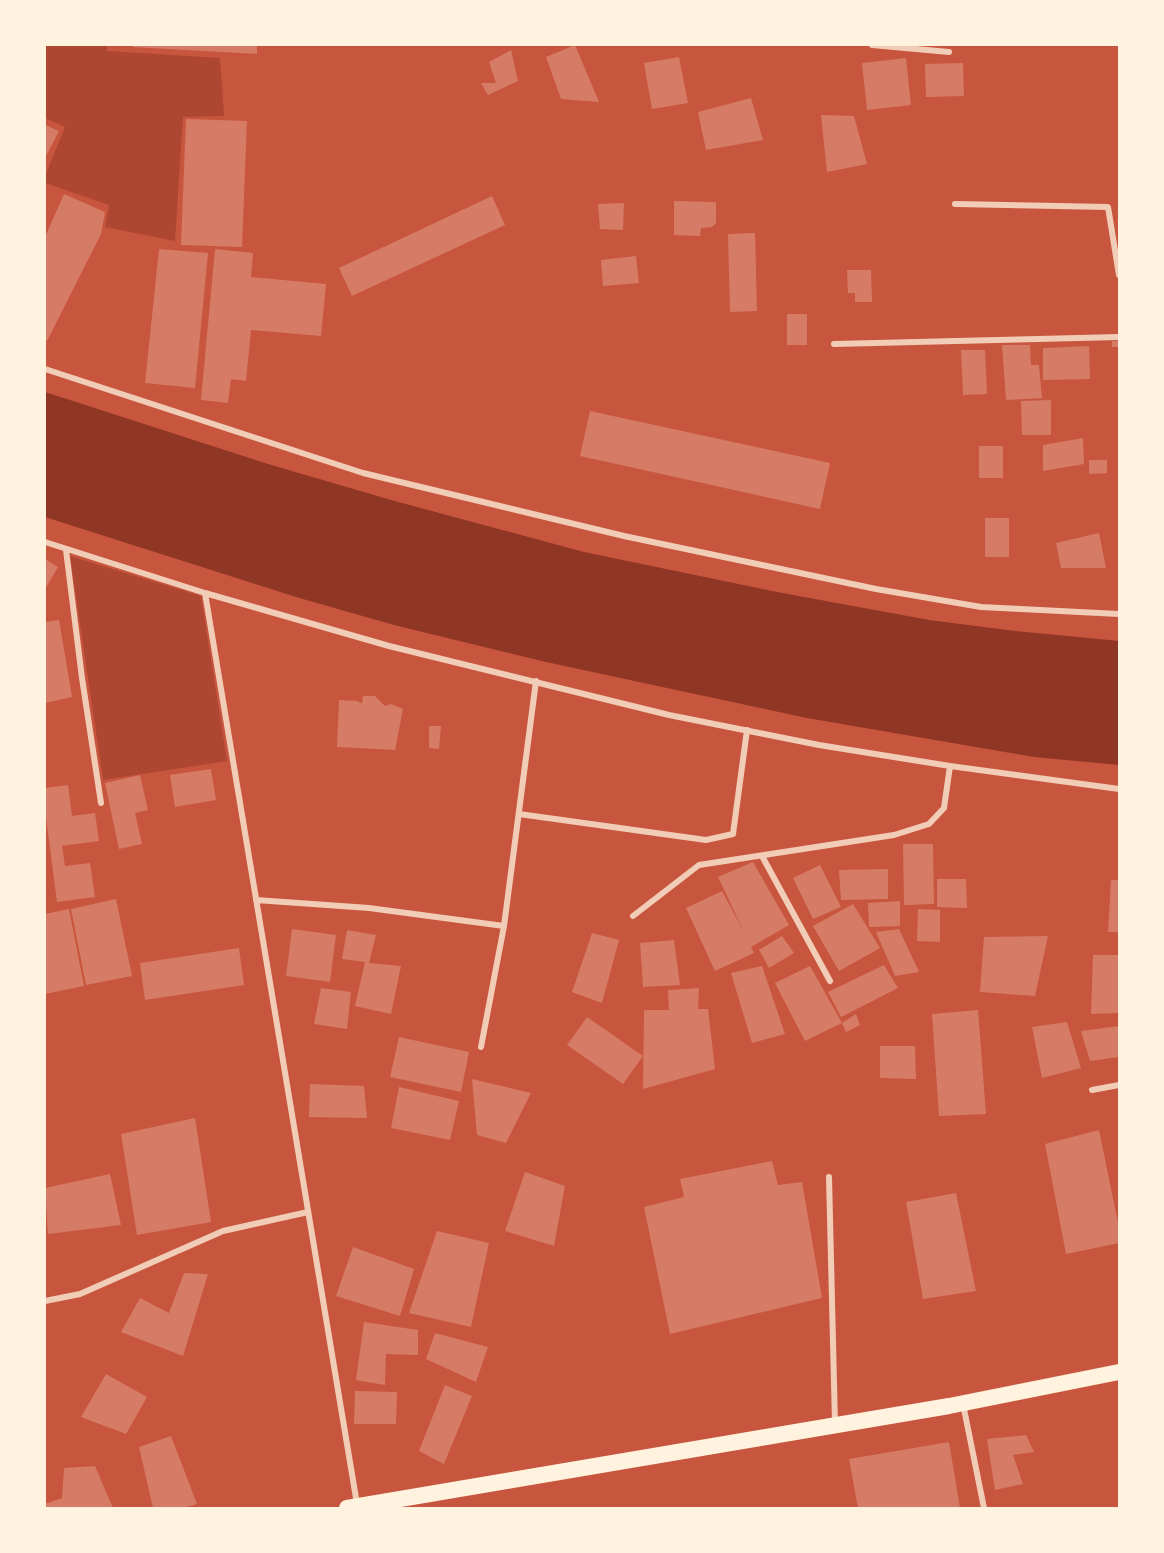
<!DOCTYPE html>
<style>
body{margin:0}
#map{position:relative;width:1164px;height:1553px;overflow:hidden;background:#c8553d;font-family:"Roboto Condensed",sans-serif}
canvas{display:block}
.frame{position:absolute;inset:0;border:46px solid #fff3e0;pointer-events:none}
</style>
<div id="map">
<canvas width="1164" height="1553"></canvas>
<div class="frame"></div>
</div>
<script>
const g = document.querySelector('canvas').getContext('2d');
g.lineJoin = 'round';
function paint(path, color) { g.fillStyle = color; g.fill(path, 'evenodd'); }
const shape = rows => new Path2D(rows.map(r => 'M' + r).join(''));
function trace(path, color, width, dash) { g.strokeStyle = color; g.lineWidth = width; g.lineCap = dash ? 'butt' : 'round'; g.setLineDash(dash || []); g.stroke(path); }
paint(shape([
 [45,45,107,45,107,51,220,58,224,116,183,117,175,241,105,227,109,205,45,183,45,176,65,127,45,118],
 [70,556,201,596,227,761,103,780]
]), '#ae4732');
paint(shape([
 [45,392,268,464,391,500,584,552,777,592,929,620,1015,631,1119,641,1119,765,1034,757,807,718,546,662,394,625,296,597,45,517]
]), '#8f3625');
paint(shape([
 [133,45,257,45,257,54,133,47],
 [575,45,599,102,561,99,546,57],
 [511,50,518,81,488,95,481,83,496,83,489,62],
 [679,57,688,103,652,109,644,63],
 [906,58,911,105,867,110,862,63],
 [963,63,964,96,926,97,925,64],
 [751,98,763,140,706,150,698,112],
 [821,115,854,116,867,164,827,172],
 [186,119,247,121,242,247,181,245],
 [45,125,59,131,45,158],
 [64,194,105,212,101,234,47,341,45,340,45,237],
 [492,196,505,225,352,296,339,268],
 [674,201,716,202,716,223,712,227,701,228,700,236,674,235],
 [624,203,623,230,600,229,598,204],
 [755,233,757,311,730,312,728,234],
 [159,249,208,253,195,388,145,383],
 [215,249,253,253,251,277,326,284,321,336,251,330,246,381,231,379,228,403,201,400],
 [636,256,639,283,603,286,601,260],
 [847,270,871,270,872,302,855,302,855,293,848,293],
 [787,314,807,314,807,345,787,345],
 [1112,341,1119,341,1119,347,1112,347],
 [1002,345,1030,345,1031,365,1039,365,1042,398,1006,400],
 [1089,346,1090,379,1043,380,1043,348],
 [961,350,985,350,987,394,963,395],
 [1051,400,1051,435,1022,435,1021,401],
 [590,411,830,463,820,509,580,456],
 [1083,438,1084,464,1043,471,1043,445],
 [979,446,1003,446,1003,478,979,478],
 [1089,460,1107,460,1107,473,1089,474],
 [985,518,1009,518,1009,557,985,557],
 [1099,533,1106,568,1061,568,1056,543],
 [45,559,58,567,45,589],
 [59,620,72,697,45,703,45,622],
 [363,696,375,696,385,706,391,704,403,709,395,750,337,747,339,700,357,701,361,703,362,703],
 [429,726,441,726,439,749,429,748],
 [211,769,216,800,175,807,170,775],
 [140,775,148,810,135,813,142,844,119,849,105,783],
 [68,785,72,816,95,813,99,841,62,846,65,866,90,863,95,897,57,902,45,810,45,788],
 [903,844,933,844,934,904,904,905],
 [753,862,789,925,751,947,754,953,715,971,686,908,722,891,744,932,718,877],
 [820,865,841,907,813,919,793,878],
 [888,869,888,899,841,900,839,870],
 [937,879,966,879,967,908,937,907],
 [1111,880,1119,880,1119,932,1108,932],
 [116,899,132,976,86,985,71,909],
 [900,901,900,926,869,927,868,903],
 [853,904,880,948,839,971,813,926],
 [69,909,84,986,45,994,45,914],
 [918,909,940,910,940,942,917,941],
 [292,929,336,935,330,982,286,976],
 [899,929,919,972,895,976,876,932],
 [347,930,376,935,369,963,401,966,391,1014,355,1006,365,962,342,959],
 [592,933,619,940,602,1003,572,992],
 [782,936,794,953,769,968,759,950],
 [1048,936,1035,996,980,992,984,937],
 [674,940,680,985,643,987,640,943],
 [239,948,244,985,145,1000,140,963],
 [1093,955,1119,955,1119,1013,1091,1014],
 [884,965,898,988,841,1017,828,992],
 [762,966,785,1034,752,1043,731,973],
 [810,966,842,1023,805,1041,775,983],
 [321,988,351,992,347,1029,314,1024],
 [699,988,698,1009,708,1009,715,1069,643,1089,644,1010,669,1010,668,990],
 [978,1010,986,1114,939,1116,932,1014],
 [856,1014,860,1025,846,1032,842,1023],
 [587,1017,643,1056,623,1084,567,1045],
 [1067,1022,1081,1068,1042,1078,1032,1027],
 [1119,1026,1119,1057,1090,1061,1081,1031],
 [399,1037,469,1052,461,1092,390,1077],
 [880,1046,915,1046,916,1079,880,1078],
 [472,1079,531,1093,506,1143,477,1135],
 [310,1084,364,1086,367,1118,309,1117],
 [399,1087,459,1101,450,1140,391,1128],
 [195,1118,211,1222,137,1235,121,1134],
 [1099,1130,1119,1228,1119,1243,1066,1254,1045,1144],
 [772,1161,778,1185,802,1182,822,1298,670,1334,644,1207,684,1197,680,1179],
 [525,1172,565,1186,554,1246,505,1231],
 [110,1174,121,1225,48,1234,45,1188],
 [956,1193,976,1291,923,1299,906,1202],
 [437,1231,489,1243,471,1327,409,1313],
 [353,1247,414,1269,400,1316,336,1296],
 [184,1273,208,1274,183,1356,121,1332,140,1298,169,1313],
 [364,1322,418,1330,418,1355,386,1354,385,1385,356,1380],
 [435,1333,488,1347,476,1382,426,1359],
 [106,1374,147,1397,126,1434,81,1417],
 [445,1385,472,1396,444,1464,419,1451],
 [355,1391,397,1392,396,1424,354,1424],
 [1026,1435,1034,1452,1013,1455,1023,1484,995,1490,987,1439],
 [171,1436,197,1504,183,1508,153,1508,139,1447],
 [949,1442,960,1508,858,1508,849,1459],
 [95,1466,113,1508,45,1508,45,1504,62,1498,64,1468]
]), '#d67c66');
trace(shape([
 [872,45,949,52],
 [955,204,1108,207,1119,275],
 [834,344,1119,337],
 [45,369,363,473,624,536,876,589,981,607,1119,614],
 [45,542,205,593,389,646,669,715,819,745,950,766,1119,789],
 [66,550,82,678,101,803],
 [205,593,357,1504],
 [519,814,706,840,733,834,747,730],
 [762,856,830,981],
 [256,900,369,908,504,926],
 [633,916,699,865,894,835,929,824,944,808,950,766],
 [481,1047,504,926,536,681],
 [1092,1090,1119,1085],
 [829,1177,835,1424],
 [45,1301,80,1294,223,1231,308,1212],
 [963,1404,984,1508]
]), '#f1ccb7', 6);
trace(shape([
 [347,1508,949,1406,1119,1372]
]), '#fff3e0', 16);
</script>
